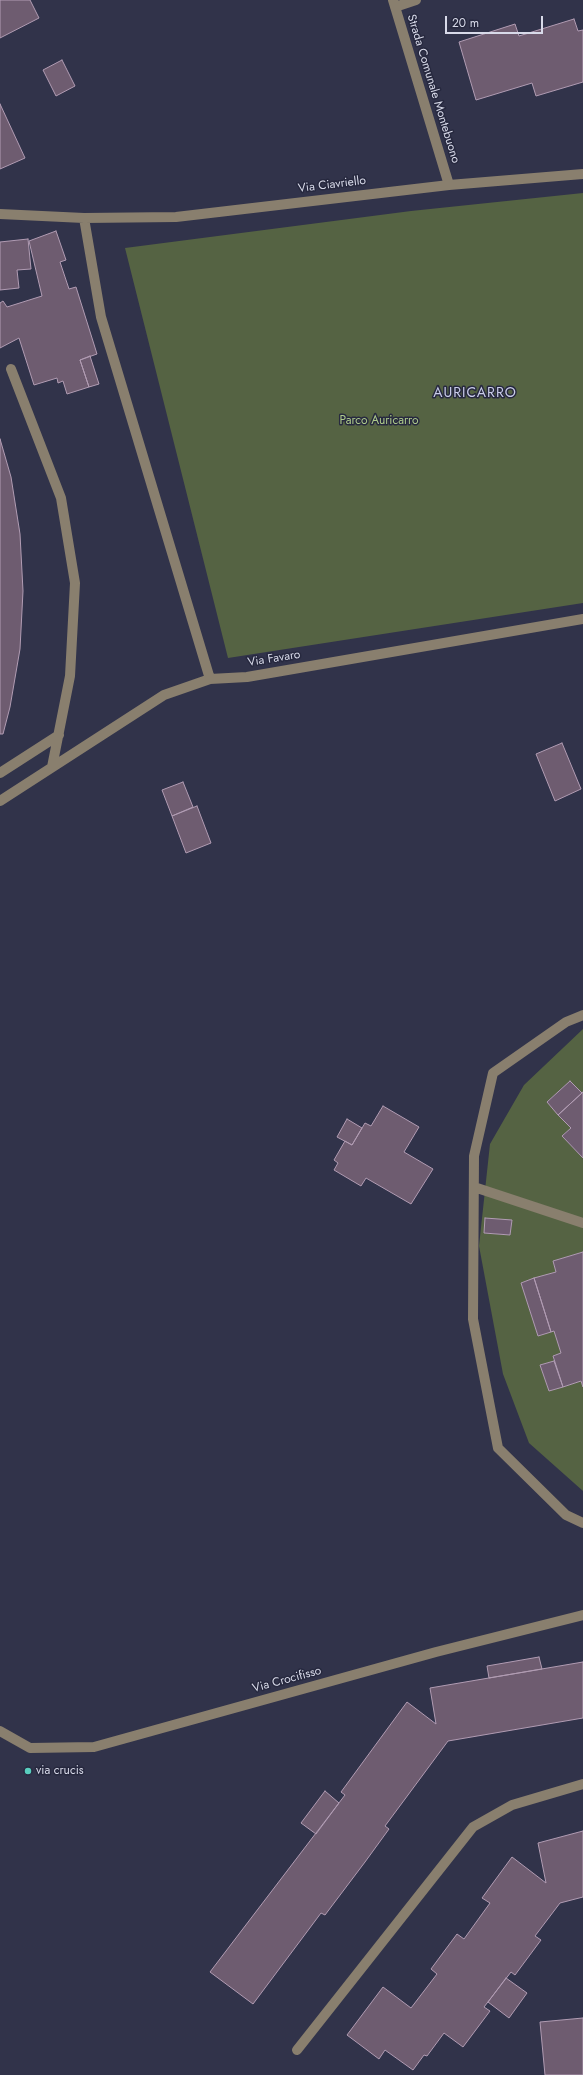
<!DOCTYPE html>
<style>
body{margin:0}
#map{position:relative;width:583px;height:2075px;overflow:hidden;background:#31334a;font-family:Jost,sans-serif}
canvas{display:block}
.scale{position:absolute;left:445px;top:16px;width:98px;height:18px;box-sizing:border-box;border:2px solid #d8dae9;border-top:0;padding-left:5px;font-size:12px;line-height:14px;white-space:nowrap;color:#d8dae9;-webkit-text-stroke:3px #27293f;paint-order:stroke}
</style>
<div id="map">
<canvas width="583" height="2075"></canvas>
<div class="scale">20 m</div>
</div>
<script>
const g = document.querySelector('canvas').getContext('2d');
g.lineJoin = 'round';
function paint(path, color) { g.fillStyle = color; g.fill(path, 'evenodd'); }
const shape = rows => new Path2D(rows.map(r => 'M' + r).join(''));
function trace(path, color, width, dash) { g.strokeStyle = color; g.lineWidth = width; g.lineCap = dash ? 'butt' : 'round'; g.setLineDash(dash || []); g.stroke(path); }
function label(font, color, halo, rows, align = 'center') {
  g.font = font + ' Jost,sans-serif'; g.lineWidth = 3; g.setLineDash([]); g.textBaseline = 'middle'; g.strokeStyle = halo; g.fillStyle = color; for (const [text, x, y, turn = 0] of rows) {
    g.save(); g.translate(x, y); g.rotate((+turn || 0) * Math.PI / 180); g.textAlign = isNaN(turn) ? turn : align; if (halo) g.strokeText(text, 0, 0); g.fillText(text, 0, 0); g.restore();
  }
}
paint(shape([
 [583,193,583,603,228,658,125,248,411,211],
 [583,1029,583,1092,582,1093,570,1081,547,1102,571,1128,562,1136,583,1158,583,1252,553,1261,556,1272,521,1283,538,1336,554,1331,561,1353,553,1356,554,1361,540,1365,549,1391,581,1381,583,1387,583,1491,529,1443,503,1374,479,1246,490,1144,524,1085],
 [512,1221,510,1235,484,1233]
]), '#556343');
const building = shape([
 [0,0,30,0,39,18,0,38,0,0],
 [574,19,578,31,583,30,583,82,536,96,532,83,476,100,459,42,515,24,519,36,574,19],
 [62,60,75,86,56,96,43,70,62,60],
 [0,104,25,158,0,169,0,104],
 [56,231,66,260,60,262,69,289,76,287,97,354,80,360,89,387,67,394,63,381,58,383,57,378,34,385,19,338,0,348,0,303,3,301,7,307,42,296,29,241,56,231],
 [28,239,31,269,17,270,19,288,0,290,0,242,28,239],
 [90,356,99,384,89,387,80,360,90,356],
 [0,439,11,477,20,534,23,591,20,649,10,707,3,734,0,734,0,439],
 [562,743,581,789,555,801,536,754,562,743],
 [183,782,193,807,172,816,162,790,183,782],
 [197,806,211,843,186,853,172,816,197,806],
 [570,1081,582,1093,558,1115,547,1102,570,1081],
 [583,1092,583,1158,562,1136,571,1128,558,1115,583,1092],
 [383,1106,419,1127,404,1152,433,1169,411,1204,366,1178,361,1186,334,1170,338,1163,334,1160,345,1141,352,1145,365,1123,371,1126,383,1106],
 [347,1119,362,1128,352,1145,337,1137,347,1119],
 [485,1218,512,1220,510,1235,484,1233,485,1218],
 [583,1252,583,1387,581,1381,563,1387,553,1356,561,1353,554,1331,551,1332,534,1278,556,1272,553,1261,583,1252],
 [534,1278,551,1332,538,1336,521,1283,534,1278],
 [554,1361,563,1387,549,1391,540,1365,554,1361],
 [539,1657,542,1669,489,1678,487,1666,539,1657],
 [583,1662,583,1718,448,1741,385,1826,389,1829,365,1862,325,1915,321,1913,253,2004,210,1972,345,1795,341,1792,407,1702,436,1724,430,1688,583,1662],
 [325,1791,339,1803,316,1834,301,1823,325,1791],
 [583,1831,583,1897,560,1903,535,1936,541,1940,515,1975,511,1972,484,2007,490,2011,463,2047,444,2033,427,2056,424,2055,413,2070,385,2050,379,2059,347,2035,383,1987,411,2008,437,1974,431,1969,457,1934,464,1939,490,1903,482,1898,512,1857,546,1883,538,1843,583,1831],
 [506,1978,527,1993,509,2018,488,2002,506,1978],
 [583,2018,583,2075,545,2075,540,2022,583,2018]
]);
paint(building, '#6e5c70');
trace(building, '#b19cb3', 1);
trace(shape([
 [393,0,449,185],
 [395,7,416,0],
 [0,214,84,218,176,217,449,185,583,174],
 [84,218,101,317,210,679],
 [11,369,61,498,75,583,70,676,52,767],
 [0,773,59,735],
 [0,801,164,695,210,679,247,677,583,619],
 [583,1015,566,1022,493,1073,474,1156,473,1319,498,1448,566,1515,583,1523],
 [474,1187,583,1223],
 [0,1731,30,1748,94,1747,436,1652,583,1615],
 [297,2050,473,1827,512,1805,583,1784]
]), '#897f6e', 10);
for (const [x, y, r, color] of [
 [28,1771,4,"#59cebe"]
]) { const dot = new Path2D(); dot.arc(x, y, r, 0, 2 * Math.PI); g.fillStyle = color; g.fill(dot); trace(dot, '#27293f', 1.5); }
label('12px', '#d8dae9', '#27293f', [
 ["Strada Comunale Montebuono",433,89,73],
 ["Via Ciavriello",332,185,-7],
 ["Via Favaro",274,659,-9],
 ["Via Crocifisso",287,1680,-15]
]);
label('12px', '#aecb8b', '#27293f', [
 ["Parco Auricarro",379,421]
]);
label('12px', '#d8dae9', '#27293f', [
 ["via crucis",36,1771]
], 'left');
g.letterSpacing = '1px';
label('14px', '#c9cce9', '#27293f', [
 ["AURICARRO",475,394]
]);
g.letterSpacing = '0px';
</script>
